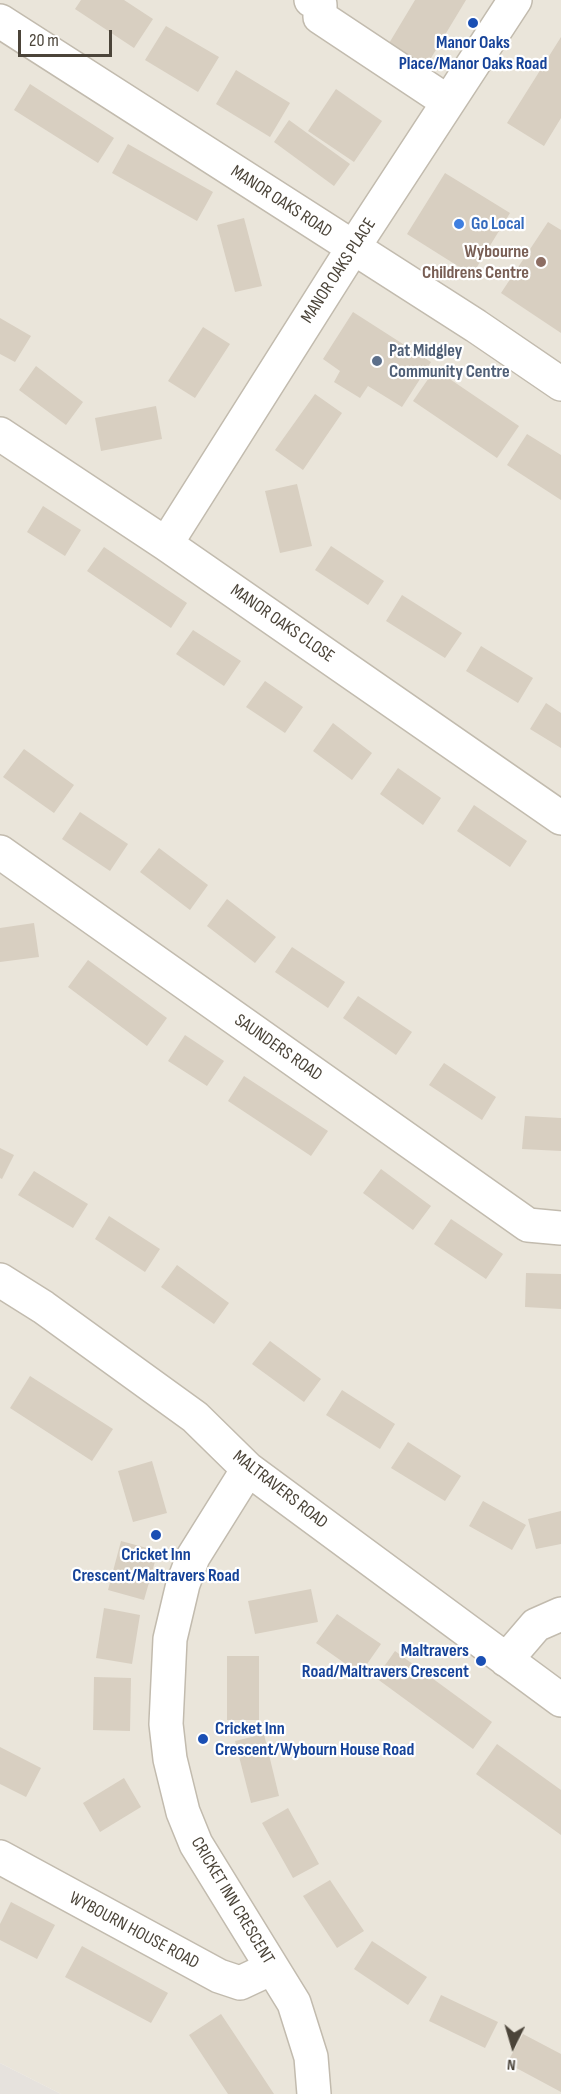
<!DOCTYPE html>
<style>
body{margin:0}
#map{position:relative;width:561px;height:2094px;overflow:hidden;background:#f6f3ec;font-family:"Sofia Sans Condensed",sans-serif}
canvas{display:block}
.north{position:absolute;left:483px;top:2016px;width:60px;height:60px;-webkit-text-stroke:4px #fff;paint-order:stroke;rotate:185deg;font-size:16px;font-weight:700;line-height:24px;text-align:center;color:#4b4439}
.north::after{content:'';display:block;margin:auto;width:21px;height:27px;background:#4b4439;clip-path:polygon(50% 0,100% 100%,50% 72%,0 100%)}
.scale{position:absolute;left:18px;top:30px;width:94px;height:27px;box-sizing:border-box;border:3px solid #4b4439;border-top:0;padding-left:8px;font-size:18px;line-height:21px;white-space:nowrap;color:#4b4439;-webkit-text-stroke:4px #fff;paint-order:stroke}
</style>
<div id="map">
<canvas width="561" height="2094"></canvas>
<div class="north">N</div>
<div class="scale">20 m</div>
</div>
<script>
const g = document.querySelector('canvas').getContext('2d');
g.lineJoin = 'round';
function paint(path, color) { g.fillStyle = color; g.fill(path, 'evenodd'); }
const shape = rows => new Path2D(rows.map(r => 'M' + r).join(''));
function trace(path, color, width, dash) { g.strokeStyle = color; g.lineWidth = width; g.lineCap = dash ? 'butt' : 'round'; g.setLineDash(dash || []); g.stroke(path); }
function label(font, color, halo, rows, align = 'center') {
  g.font = font + ' "Sofia Sans Condensed",sans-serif'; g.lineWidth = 4.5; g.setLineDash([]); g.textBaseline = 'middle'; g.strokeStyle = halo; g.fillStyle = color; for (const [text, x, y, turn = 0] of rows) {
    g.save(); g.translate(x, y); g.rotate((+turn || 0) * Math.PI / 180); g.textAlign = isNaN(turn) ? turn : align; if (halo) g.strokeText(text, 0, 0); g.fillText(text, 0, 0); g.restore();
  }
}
paint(shape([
 [0,0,561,0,561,2094,61,2094,0,2063]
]), '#eae5da');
paint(shape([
 [0,2063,61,2094,0,2094]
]), '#e6e2dd');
paint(shape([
 [81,0,124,0,153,19,134,48,75,9],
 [415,0,466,0,425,68,388,45],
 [166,26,219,57,198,92,145,60],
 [561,37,561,118,544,146,507,123],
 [236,70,290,103,270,137,216,104],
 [30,84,114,138,98,163,14,110],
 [336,89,382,121,354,162,308,131],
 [289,120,350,164,334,186,274,142],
 [128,144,213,192,197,221,112,173],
 [445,173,510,213,472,275,407,234],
 [244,218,262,286,235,292,217,225],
 [548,222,561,230,561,333,501,293],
 [353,312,431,362,402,407,368,386,360,398,334,382,340,371,323,359],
 [0,318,31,336,15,362,0,354],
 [203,327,230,344,195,398,168,381],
 [36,366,83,402,66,425,19,390],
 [435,369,519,426,497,458,413,401],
 [315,394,342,413,303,470,275,450],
 [156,406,162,439,101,451,95,418],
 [527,434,561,455,561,500,507,465],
 [297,484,312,546,280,553,265,491],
 [43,506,81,530,65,556,27,532],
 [331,546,384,581,368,605,315,570],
 [104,547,187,603,171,628,87,571],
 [402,595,462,633,445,658,386,621],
 [193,630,241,661,224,686,176,654],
 [481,646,533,678,518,703,466,671],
 [265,681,303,707,285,733,246,707],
 [546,703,561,713,561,748,530,729],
 [333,723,372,753,352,780,313,751],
 [24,749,74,785,54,813,3,777],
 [398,768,441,798,423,825,380,794],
 [474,805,527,841,510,867,457,831],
 [80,812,128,844,110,871,62,839],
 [159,848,208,885,190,910,140,872],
 [227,899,276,937,255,963,207,926],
 [34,923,39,957,0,962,0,928],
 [292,947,345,982,328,1008,275,972],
 [88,960,167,1018,147,1046,68,987],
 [358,996,412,1032,396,1055,343,1018],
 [185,1035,224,1061,207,1086,168,1061],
 [444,1063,496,1097,482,1120,429,1085],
 [244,1076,328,1131,311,1156,228,1101],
 [525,1116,561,1118,561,1151,522,1149],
 [0,1148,14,1155,2,1179,0,1178],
 [381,1169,431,1206,413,1230,363,1193],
 [34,1171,88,1204,73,1228,18,1195],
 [109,1216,160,1249,145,1272,95,1239],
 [451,1219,503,1254,486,1279,434,1244],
 [177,1265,229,1303,214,1324,161,1287],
 [526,1273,561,1274,561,1309,525,1307],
 [270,1341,321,1379,304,1402,252,1364],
 [30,1376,113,1429,92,1461,10,1408],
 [342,1390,395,1424,380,1449,326,1415],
 [408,1442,461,1476,445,1501,391,1468],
 [152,1461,167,1513,133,1522,118,1471],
 [483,1501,526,1525,512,1550,469,1526],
 [561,1511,561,1544,536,1549,528,1519],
 [121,1541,158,1551,144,1600,108,1590],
 [311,1589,318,1622,255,1634,248,1601],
 [104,1608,140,1615,132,1664,96,1658],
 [337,1614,381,1644,360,1674,316,1643],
 [395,1651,492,1722,473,1749,376,1678],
 [227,1656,259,1656,259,1720,227,1720],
 [94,1677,131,1678,130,1731,93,1730],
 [264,1734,279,1796,251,1803,235,1741],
 [497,1744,561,1790,561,1835,476,1774],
 [0,1747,41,1768,26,1797,0,1784],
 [124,1778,141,1807,100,1832,83,1803],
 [288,1808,319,1864,293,1878,262,1823],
 [330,1880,364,1931,337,1948,303,1896],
 [11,1902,55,1925,37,1959,0,1940,0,1924],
 [372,1941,427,1977,408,2005,354,1969],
 [82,1946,168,1993,151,2023,65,1977],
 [441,1995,498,2022,485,2048,429,2021],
 [221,2014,235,2035,274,2094,228,2094,218,2079,189,2035],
 [523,2034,561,2054,561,2092,507,2063]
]), '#d8cfc1');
const minor = shape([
 [311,0,320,5,320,17,448,102],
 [0,21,476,326,561,384],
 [0,434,166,544,561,818],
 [166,544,353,248,515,0],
 [0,852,528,1225,561,1228],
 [0,1280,43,1307,195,1417,248,1469,561,1700],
 [248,1469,193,1557,183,1584,170,1639,166,1724,170,1759,183,1812,196,1844,294,2003,311,2057,314,2094],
 [506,1660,536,1625,561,1614],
 [0,1857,219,1976,240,1983,272,1968]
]);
trace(minor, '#c2bbae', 36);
trace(minor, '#fff', 33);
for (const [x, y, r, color] of [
 [473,23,6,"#1a4fb4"],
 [459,224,6,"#3f7fe0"],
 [541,262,6,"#8d6e63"],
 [377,361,6,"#5c6f8a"],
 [156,1535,6,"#1a4fb4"],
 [481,1661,6,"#1a4fb4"],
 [203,1739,6,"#1a4fb4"]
]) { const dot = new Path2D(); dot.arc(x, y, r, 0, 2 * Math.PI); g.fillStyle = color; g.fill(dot); trace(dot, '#fff', 2); }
label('bold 18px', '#164399', '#fff', [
 ["Manor Oaks",473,43],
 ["Place/Manor Oaks Road",473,64],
 ["Cricket Inn",156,1555],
 ["Crescent/Maltravers Road",156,1576],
 ["Maltravers",469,1651,"right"],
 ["Road/Maltravers Crescent",469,1672,"right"],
 ["Cricket Inn",215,1729,"left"],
 ["Crescent/Wybourn House Road",215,1750,"left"]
]);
label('18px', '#4b4439', '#fff', [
 ["MANOR OAKS ROAD",281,202,33],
 ["MANOR OAKS PLACE",339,271,-57],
 ["MANOR OAKS CLOSE",282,624,35],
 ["SAUNDERS ROAD",278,1048,35],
 ["MALTRAVERS ROAD",280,1490,38],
 ["CRICKET INN CRESCENT",232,1901,59],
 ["WYBOURN HOUSE ROAD",134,1931,28]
]);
label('bold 18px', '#366cbe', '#fff', [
 ["Go Local",471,224]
], 'left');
label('bold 18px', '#785e54', '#fff', [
 ["Wybourne",529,252],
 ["Childrens Centre",529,273]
], 'right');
label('bold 18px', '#4e5e75', '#fff', [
 ["Pat Midgley",389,351],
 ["Community Centre",389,372]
], 'left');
</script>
